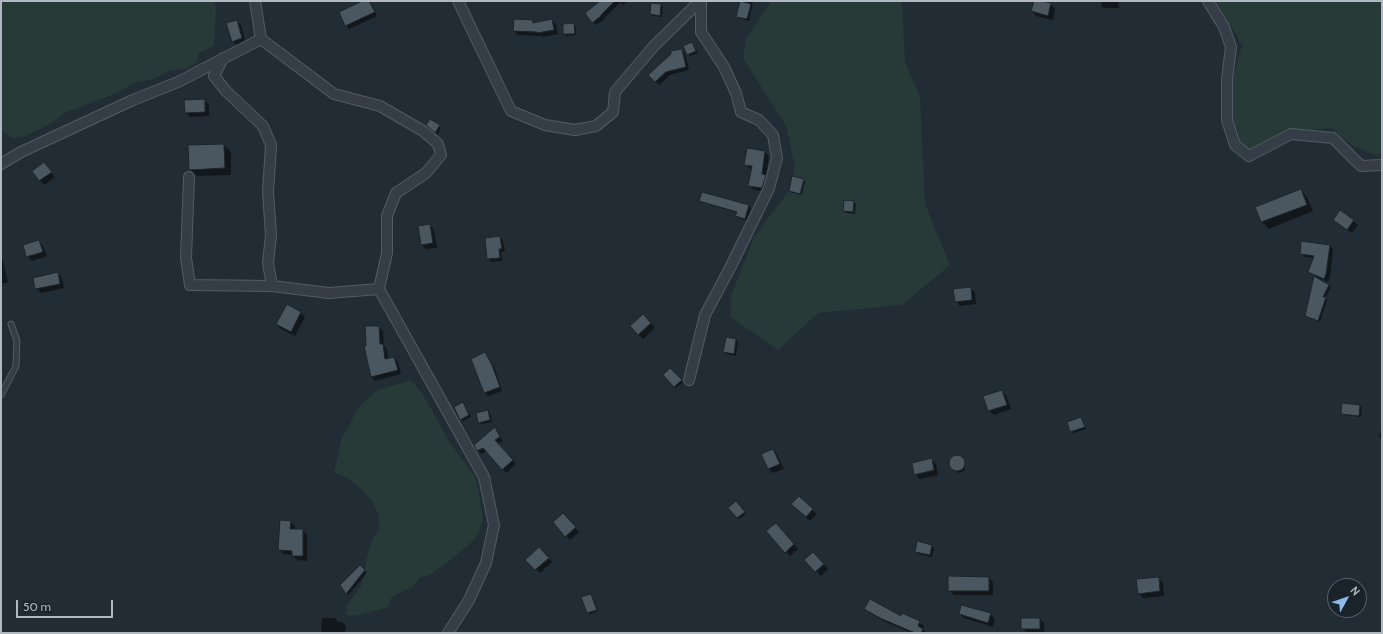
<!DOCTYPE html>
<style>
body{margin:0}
#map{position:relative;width:1383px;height:634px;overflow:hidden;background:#222c35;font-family:Cabin,sans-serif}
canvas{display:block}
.frame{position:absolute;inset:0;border:2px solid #b0b9c2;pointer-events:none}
.north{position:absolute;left:1327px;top:578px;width:40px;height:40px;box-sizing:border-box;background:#1b232a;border:1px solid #575f67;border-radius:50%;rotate:50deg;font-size:11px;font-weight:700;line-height:16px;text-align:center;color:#b0b9c2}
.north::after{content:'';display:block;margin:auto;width:14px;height:18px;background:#8cbaeb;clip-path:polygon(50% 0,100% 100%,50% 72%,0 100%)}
.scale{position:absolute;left:16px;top:600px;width:97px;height:18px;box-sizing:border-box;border:2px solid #b0b9c2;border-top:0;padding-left:5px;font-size:12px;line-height:14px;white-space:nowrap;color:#b0b9c2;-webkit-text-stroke:3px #1b232a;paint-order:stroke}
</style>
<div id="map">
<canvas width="1383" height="634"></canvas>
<div class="frame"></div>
<div class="north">N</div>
<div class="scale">50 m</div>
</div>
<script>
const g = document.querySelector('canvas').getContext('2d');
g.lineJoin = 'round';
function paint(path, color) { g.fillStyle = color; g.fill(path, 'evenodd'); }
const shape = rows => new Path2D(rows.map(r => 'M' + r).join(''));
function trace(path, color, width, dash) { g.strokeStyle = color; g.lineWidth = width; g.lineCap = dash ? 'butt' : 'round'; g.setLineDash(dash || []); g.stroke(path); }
paint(shape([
 [1,1,214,1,216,8,214,46,199,53,197,61,188,68,169,71,153,79,136,82,114,94,65,113,52,123,26,136,12,138,1,130],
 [770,1,902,1,905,62,920,97,925,204,950,265,902,305,818,313,778,350,731,317,731,296,754,237,791,188,795,166,786,126,743,58,746,38,770,4],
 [1216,1,1382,1,1382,152,1377,156,1352,145,1332,128,1290,131,1252,150,1238,142,1232,120,1232,81,1242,45],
 [411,380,422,393,450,443,476,478,483,518,480,529,475,539,448,562,430,575,419,578,413,587,399,593,391,598,388,607,355,616,346,615,347,606,361,586,368,553,374,536,379,531,379,516,372,501,360,488,346,477,334,473,342,437,351,422,356,411,364,402,378,390]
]), '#273a38');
paint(shape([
 [364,1,369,1,371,3,377,16,349,29,346,25],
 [602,1,628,1,623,5,621,2,603,19,604,20,596,25,593,22],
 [741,1,753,1,749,21,739,18,737,16],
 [1035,1,1051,4,1055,9,1053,20,1036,16,1032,11],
 [1101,1,1118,1,1119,8,1104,8,1102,7],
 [652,4,661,5,663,7,662,17,653,16,651,14],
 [552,20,556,24,558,34,542,37,541,36,518,35,514,31,533,21,535,24],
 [236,21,241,25,246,43,238,46,233,41],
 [574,24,576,26,576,35,566,36,564,34,564,25],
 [692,43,698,53,690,56,688,54],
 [682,50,685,53,689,70,670,75,659,85,650,75,672,54],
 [204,100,209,105,209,116,190,117,186,113],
 [431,120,441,128,438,134,427,125],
 [224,145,231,152,231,175,197,176,190,169],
 [764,152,769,156,766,176,770,180,766,192,754,190,749,185,752,169,750,169,746,164],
 [44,163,55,177,44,185,40,180],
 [803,179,805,181,802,195,792,193,790,191],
 [1301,190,1307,197,1313,211,1269,229,1262,222,1257,207],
 [702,193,749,206,751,208,747,221,739,218,737,216,737,213,702,202,700,201],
 [854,202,856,204,855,214,846,213,844,211],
 [1353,221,1358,225,1352,233,1339,224],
 [430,225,434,230,437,248,426,249,422,245],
 [500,237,503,241,505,252,501,252,502,261,491,262,488,258],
 [39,241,43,246,47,256,32,261,27,256],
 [1330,246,1333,249,1330,278,1328,282,1318,278,1317,279,1331,287,1325,298,1327,300,1320,322,1308,318,1306,316,1315,276,1309,271,1314,258,1305,257,1301,253],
 [1,253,8,282,1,284],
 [58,274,62,278,64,288,41,293,36,288],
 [970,288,975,292,976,304,960,306,956,301],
 [287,305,301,313,305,317,295,336,281,329,277,324],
 [648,320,655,328,643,339,631,326],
 [379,327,383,331,384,346,387,349,388,359,394,358,398,362,401,374,375,381,371,377,367,347],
 [727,338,736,340,738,342,736,356,726,354,724,352],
 [485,354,488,357,495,369,502,391,488,396,485,393],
 [670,369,683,382,676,388,664,375],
 [1001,391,1006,395,1011,409,994,415,989,411,984,397],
 [463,403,471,417,463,421,461,419],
 [1360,406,1362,408,1361,417,1344,415,1342,413],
 [488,411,490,413,492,422,481,424,479,422],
 [1081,418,1086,429,1073,433,1071,431],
 [1382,426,1382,440,1379,437],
 [495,429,503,441,497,444,516,464,506,473,487,451,481,454,475,445],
 [773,450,777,454,784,469,773,473,769,469,762,454],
 [955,456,959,456,964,461,965,470,962,472,958,473,950,464,952,458],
 [931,460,936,464,938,475,920,479,915,474],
 [738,504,746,514,739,519,737,517],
 [797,509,812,510,817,514,810,521],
 [567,519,579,532,570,540,566,536],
 [290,522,295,526,295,530,303,530,307,535,307,561,297,560,293,555,284,554,279,549],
 [780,529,798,549,790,556,786,552],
 [918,543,932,546,934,548,932,557,918,554,916,552],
 [539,549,552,562,540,573,527,560],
 [813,553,828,569,821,576,806,560],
 [360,567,367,573,348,595,341,585],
 [989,578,993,582,993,595,954,595,949,590],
 [1159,578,1163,583,1164,596,1143,598,1139,593],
 [591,595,593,597,598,611,590,614,588,612],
 [865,608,919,622,924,626,923,629,926,633,911,633,886,622,870,613],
 [960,614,990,614,995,619,993,627,964,618],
 [322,618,335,618,338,622,342,622,346,626,345,633,321,633],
 [1040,619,1044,623,1044,633,1027,633,1022,628]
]), '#0007');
const building = shape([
 [362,1,369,1,375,12,345,26,339,12,362,1],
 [600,1,615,1,601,15,601,16,592,23,585,13,600,1],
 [740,1,751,4,747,19,736,17,740,1],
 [1034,1,1042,1,1051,3,1048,16,1031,11,1034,1],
 [651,3,661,4,660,16,650,14,651,3],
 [514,19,533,20,533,23,552,19,554,30,537,33,537,32,513,31,514,19],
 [237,20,242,38,232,42,226,23,237,20],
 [574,23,575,34,563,34,563,24,574,23],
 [692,42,696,51,687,55,683,46,692,42],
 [682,49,686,67,666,72,655,82,648,75,671,54,671,51,682,49],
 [205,99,205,112,185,113,184,100,205,99],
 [430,119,440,125,435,133,426,125,430,119],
 [224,144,225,168,189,170,188,145,224,144],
 [747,148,765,151,762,174,766,175,762,188,748,186,752,166,744,165,747,148],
 [44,162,52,172,39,181,32,171,44,162],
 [792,176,804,179,800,194,789,191,792,176],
 [1301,189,1307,205,1261,222,1255,207,1301,189],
 [702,192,749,205,745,219,735,216,737,212,699,201,702,192],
 [844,200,854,201,853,212,843,211,844,200],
 [1340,210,1354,220,1347,230,1333,220,1340,210],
 [430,224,433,243,421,245,418,226,430,224],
 [500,236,502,249,499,249,500,258,487,259,485,238,500,236],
 [39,240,43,252,26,257,23,245,39,240],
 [1301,241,1330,245,1326,274,1324,279,1308,272,1314,256,1300,254,1301,241],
 [58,272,60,284,35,289,33,278,58,272],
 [1314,276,1329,285,1323,297,1326,297,1318,321,1305,316,1314,276],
 [971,287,972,300,955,302,953,289,971,287],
 [287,304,301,312,291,332,276,324,287,304],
 [643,314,651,323,638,335,630,326,643,314],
 [365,326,379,326,380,344,383,344,385,359,394,357,398,370,371,377,364,346,366,346,365,326],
 [726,337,736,339,734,354,723,352,726,337],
 [485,352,492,365,500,387,484,393,471,359,485,352],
 [670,368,682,380,674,387,663,375,670,368],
 [1002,390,1007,405,988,411,983,396,1002,390],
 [463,402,469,415,460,420,454,407,463,402],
 [1342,403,1360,405,1359,416,1341,414,1342,403],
 [488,410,490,420,478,423,476,413,488,410],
 [1081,417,1085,427,1070,432,1067,422,1081,417],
 [495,427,500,437,495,440,513,460,502,470,483,448,477,451,474,445,495,427],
 [773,449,780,464,768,469,761,454,773,449],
 '949 463a8 8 0 1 1 16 0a8 8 0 1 1-16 0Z',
 [932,458,934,470,914,475,912,463,932,458],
 [799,496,813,509,806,517,791,504,799,496],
 [736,501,745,512,737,518,728,508,736,501],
 [563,513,576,527,565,537,553,522,563,513],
 [280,520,291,521,290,529,303,529,303,556,292,556,292,551,278,550,280,520],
 [776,523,794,544,785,553,766,531,776,523],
 [917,541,932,545,930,555,915,552,917,541],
 [539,547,549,558,535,570,525,560,539,547],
 [813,552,824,564,815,572,804,560,813,552],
 [360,565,365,570,346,594,340,585,360,565],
 [948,576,989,577,989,591,948,591,948,576],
 [1159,577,1160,591,1138,594,1136,579,1159,577],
 [591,594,597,610,587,613,581,597,591,594],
 [870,599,901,616,902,613,920,621,918,626,923,629,921,633,915,633,880,618,864,609,870,599],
 [961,605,991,613,988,623,959,614,961,605],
 [1021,618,1040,618,1040,629,1021,629,1021,618]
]);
paint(building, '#4b5760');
trace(building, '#1d252c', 1);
const lane = shape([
 [1,395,16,366,17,341,11,324]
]);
const street = shape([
 [255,1,261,39,334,94,380,106,423,131,438,144,441,155,426,173,396,193,387,216,387,253,379,289,484,477,494,525,486,563,469,600,448,633],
 [458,1,511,111,545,125,575,130,596,126,613,112,615,92,653,47,700,1],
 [1208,1,1224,27,1231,47,1227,79,1227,120,1235,145,1249,156,1291,134,1333,138,1361,166,1382,165],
 [223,58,214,76,226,91,263,126,271,145,268,192,271,235,268,263,272,286],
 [1,164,21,152,133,100,178,82,261,39],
 [189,177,186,258,190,285,272,286,329,293,379,289],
 [689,380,705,315,731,266,769,188,777,158,773,135,759,120,741,112,736,93,724,67,701,32,701,1]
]);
trace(lane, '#535c63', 7);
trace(street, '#535c63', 12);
trace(lane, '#353e46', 5);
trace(street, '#353e46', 10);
</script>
